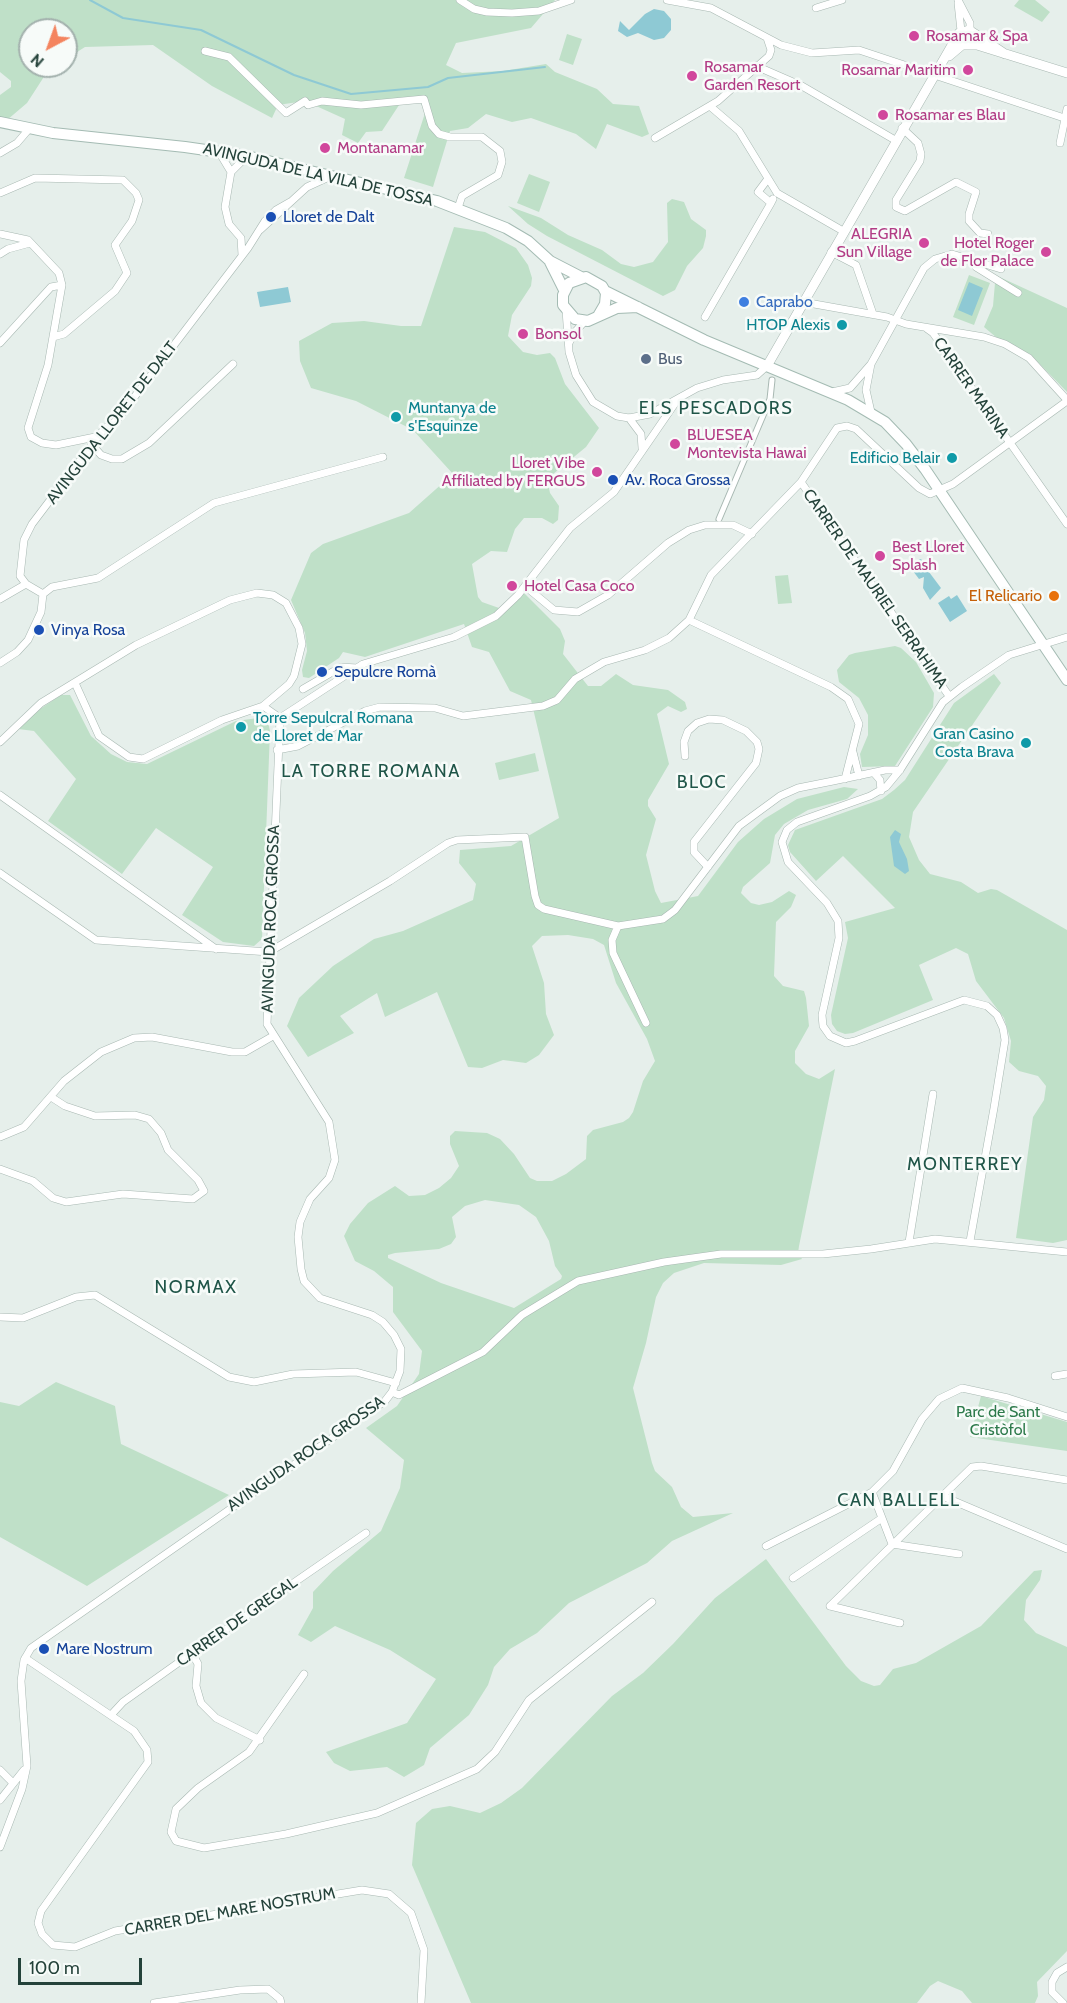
<!DOCTYPE html>
<meta charset="utf-8">
<style>
body{margin:0}
#map{position:relative;width:1067px;height:2003px;overflow:hidden;background:#e6efeb;font-family:Cabin,sans-serif}
canvas{display:block}
.north{position:absolute;left:18px;top:18px;width:60px;height:60px;box-sizing:border-box;background:#f7fbf9;border:2px solid #a3b1ad;border-radius:50%;rotate:221deg;font-size:16px;font-weight:700;line-height:24px;text-align:center;color:#24423a}
.north::after{content:'';display:block;margin:auto;width:21px;height:27px;background:#f4845f;clip-path:polygon(50% 0,100% 100%,50% 72%,0 100%)}
.scale{position:absolute;left:18px;top:1958px;width:124px;height:27px;box-sizing:border-box;border:3px solid #24423a;border-top:0;padding-left:8px;font-size:18px;line-height:21px;white-space:nowrap;color:#24423a;-webkit-text-stroke:4px #f7fbf9;paint-order:stroke}
</style>
<div id="map">
<canvas width="1067" height="2003"></canvas>
<div class="north">N</div>
<div class="scale">100 m</div>
</div>
<script>
const g = document.querySelector('canvas').getContext('2d');
g.lineJoin = 'round';
function paint(path, color) { g.fillStyle = color; g.fill(path, 'evenodd'); }
const shape = rows => new Path2D(rows.map(r => 'M' + r).join(''));
function trace(path, color, width, dash) { g.strokeStyle = color; g.lineWidth = width; g.lineCap = dash ? 'butt' : 'round'; g.setLineDash(dash || []); g.stroke(path); }
function label(font, color, halo, rows, align = 'center') {
  g.font = font + ' Cabin,sans-serif'; g.lineWidth = 5; g.setLineDash([]); g.textBaseline = 'middle'; g.strokeStyle = halo; g.fillStyle = color; for (const [text, x, y, turn = 0] of rows) {
    g.save(); g.translate(x, y); g.rotate((+turn || 0) * Math.PI / 180); g.textAlign = isNaN(turn) ? turn : align; if (halo) g.strokeText(text, 0, 0); g.fillText(text, 0, 0); g.restore();
  }
}
paint(shape([
 [0,0,555,0,531,28,456,43,446,65,462,73,503,71,546,64,555,72,597,89,613,104,639,106,649,134,642,137,607,124,596,149,576,134,531,118,512,122,486,114,468,128,450,131,433,187,404,178,425,113,421,103,403,99,382,131,366,132,358,143,342,135,345,119,305,101,278,105,272,118,212,86,153,45,85,47,66,59,66,30,30,30,30,66,53,66,49,69,27,103,0,126,0,95,11,87,11,81,0,72],
 [1019,0,1035,0,1050,12,1042,22,1014,6],
 [567,34,582,39,573,65,559,60],
 [529,174,550,182,539,212,517,203],
 [672,199,684,202,691,219,706,230,706,236,703,248,687,266,675,290,663,296,547,236,528,224,508,206,541,218,568,235,602,250,621,264,634,267,653,262,668,242,667,203],
 [454,227,485,232,516,248,528,265,532,278,531,286,512,315,508,336,523,352,537,355,550,353,555,358,565,384,599,428,586,447,547,479,550,493,559,506,558,520,553,524,542,518,524,518,515,529,507,552,491,551,472,564,478,597,482,602,499,608,521,590,560,629,565,641,563,654,588,686,601,686,616,674,633,685,668,690,685,702,687,709,681,712,668,706,657,714,669,764,648,800,648,806,656,819,646,855,655,891,661,903,698,896,738,842,764,819,797,799,844,787,858,789,847,799,808,810,784,824,775,835,770,863,743,887,741,893,751,903,759,905,772,902,789,891,796,895,791,907,776,922,774,976,783,986,804,991,806,998,809,1026,795,1051,795,1063,806,1074,819,1079,835,1069,799,1246,798,1253,802,1259,781,1265,704,1263,674,1273,663,1283,656,1297,646,1343,633,1388,652,1463,655,1471,672,1487,681,1507,693,1517,733,1513,672,1541,647,1563,569,1603,537,1633,510,1649,494,1667,488,1685,469,1715,430,1748,424,1765,404,1777,387,1767,350,1771,334,1763,326,1752,407,1723,436,1679,390,1650,335,1626,311,1642,298,1635,313,1608,313,1592,333,1571,381,1531,400,1488,404,1460,366,1428,397,1406,419,1374,422,1351,393,1312,393,1287,374,1271,355,1261,344,1236,350,1224,368,1203,395,1186,409,1196,425,1195,439,1188,451,1178,459,1166,450,1144,450,1136,455,1131,487,1133,500,1139,514,1154,530,1178,537,1181,552,1181,566,1174,586,1159,587,1136,593,1130,623,1122,629,1118,633,1112,643,1081,655,1061,647,1039,616,983,604,945,593,939,568,935,542,936,532,946,544,983,546,1014,554,1035,539,1055,526,1063,503,1060,482,1068,468,1067,437,992,385,1017,377,993,340,1016,354,1033,308,1057,287,1026,299,998,333,966,374,939,403,931,473,900,476,884,459,863,460,850,511,846,559,818,531,700,510,691,489,652,472,647,464,624,365,657,343,652,339,658,309,678,303,677,302,670,307,651,305,633,291,600,311,553,323,544,409,513,453,474,413,430,356,401,311,388,300,361,299,341,332,323,364,321,401,326,421,326],
 [485,1200,519,1205,536,1217,549,1241,555,1266,562,1276,561,1279,514,1308,441,1283,388,1258,388,1255,395,1253,439,1249,451,1244,456,1237,452,1217,465,1206],
 [969,263,1067,308,1067,392,1030,354,997,338,984,327,993,306,995,283,972,268],
 [969,275,990,283,974,325,953,317],
 [788,575,792,603,778,604,775,576],
 [895,646,901,648,916,662,934,693,933,707,895,766,862,767,860,754,868,735,868,715,859,698,839,682,837,670,849,655,855,653],
 [994,674,1001,683,913,812,909,837,919,860,930,874,961,882,978,893,991,889,997,890,1067,930,1067,1240,1053,1243,1016,1238,1033,1117,1044,1100,1046,1086,1038,1076,1019,1071,1009,1062,1011,1041,1004,1018,976,981,968,954,956,948,919,965,933,1000,853,1033,845,1034,837,1031,832,1024,831,1015,848,938,845,922,895,908,843,856,816,881,790,852,788,845,795,830,882,799,894,790,905,780,954,703],
 [61,695,70,695,91,736,111,754,127,762,147,764,236,721,258,718,268,722,270,731,262,939,254,946,223,942,182,915,213,867,156,828,122,874,48,821,76,779,34,731,18,729,34,713],
 [535,753,539,771,499,780,495,763],
 [56,1382,115,1406,121,1444,229,1495,87,1586,0,1537,0,1402,19,1406],
 [981,1396,1067,1422,1067,1451,970,1437],
 [766,1559,846,1666,861,1681,874,1686,880,1685,893,1669,916,1663,981,1626,1034,1571,1042,1570,1040,1580,1026,1600,1024,1620,1036,1633,1067,1647,1067,1951,1037,1982,1038,1996,1035,2003,972,2003,962,1991,938,1981,930,1986,917,2003,471,2003,412,1865,416,1823,432,1809,450,1806,480,1813,501,1803,522,1788,612,1696,643,1673,673,1644,715,1598]
]), '#bfe0c8');
paint(shape([
 [654,9,664,11,671,19,671,30,664,38,654,40,638,33,627,37,618,31,620,21,629,30,645,14],
 [969,282,983,288,972,316,958,310],
 [288,287,291,302,260,307,257,292],
 [920,559,929,563,929,572,941,588,930,600,923,588,924,577,919,579,913,571,915,564],
 [957,595,967,611,950,622,938,603,949,596,951,599],
 [895,830,901,834,899,842,907,859,909,871,905,874,894,866,890,837]
]), '#8ec9d4');
trace(shape([
 [90,0,123,18,201,30,294,75,351,94,428,87,448,78,545,67]
]), '#8ec9d4', 2);
const pedestrian = shape([
 [719,519,770,399,772,380]
]);
const minor = shape([
 [460,0,474,9,487,12,512,13,539,11,571,0],
 [667,0,711,8,781,45,812,53,859,50,1067,119],
 [958,0,970,23,970,31],
 [958,3,961,31],
 [816,8,842,0],
 [205,51,229,57,286,113,305,101,308,105,322,101,361,105,424,99,432,126,439,134,450,137,482,137,500,151,502,162,498,175,462,196,458,208],
 [756,66,802,86,895,140],
 [711,107,739,131,777,193,843,231],
 [902,128,918,143,921,154,920,161,896,200,896,207,905,211,956,182,976,192,969,214,969,221,980,233,988,234],
 [655,138,718,101,769,56,771,50,767,38],
 [1060,143,1067,109],
 [219,152,231,172],
 [0,153,17,143,29,129],
 [767,180,758,192,771,203,773,199],
 [0,193,35,178,123,180,136,193,139,200,132,221,115,245,127,273,115,291,64,334,53,337],
 [260,230,307,187,331,176],
 [0,234,28,240,59,273,62,285,48,365,28,428,31,437,42,443,56,445,100,436],
 [831,252,856,265,873,314],
 [0,254,8,249,30,243],
 [242,255,241,238,229,224,225,207,231,172,246,157],
 [974,260,976,267,1018,293],
 [803,302,887,317,906,324,984,337,1005,344,1029,358,1067,400],
 [566,310,569,352,576,375,593,402,617,416,629,418,650,414,697,388,723,380,757,375,767,366],
 [705,317,771,203],
 [926,328,933,333,1067,524],
 [0,343,51,287,62,285],
 [569,343,574,333,585,321],
 [832,392,850,388,871,364],
 [871,412,866,390,871,364,924,268,935,259,952,254,1001,269],
 [629,418,641,434,642,448],
 [93,446,101,455,112,459,122,459,149,443,233,364],
 [801,482,949,696],
 [525,586,554,610,578,612,608,595,668,543,689,530,705,525,733,525,752,534],
 [43,594,26,584,20,576,24,540,32,524,104,429,116,421,248,248,265,221,276,210,290,202],
 [43,594,52,587,98,578,214,503,383,457],
 [0,599,26,584],
 [689,620,831,687,848,699,859,724,845,779],
 [0,663,17,652,28,640,41,612,43,594],
 [75,683,99,736,129,757,143,759,222,720,263,706,280,718],
 [303,689,341,667,357,668],
 [0,742,41,703,136,645,230,600,257,593,273,595,286,603,299,628,302,644,294,676,289,684,263,706],
 [277,750,298,746,365,711,380,707,435,708,463,716,543,706,557,700,575,679,604,662,645,650,669,638,689,620,711,575,801,482,837,428,847,426,856,429,919,488,930,494,953,484,1067,401],
 [853,752,859,776],
 [685,756,684,742,688,731,697,723,709,719,723,720,746,731,757,742,759,749,756,763,694,842,694,852,708,867],
 [874,773,880,780,881,791],
 [0,795,216,949],
 [0,873,96,940,269,952],
 [618,926,612,940,613,953,646,1023],
 [269,952,390,881,448,843,457,840,525,837,535,896,538,905,544,909,618,926,663,919,675,910,739,826,780,796,798,788,833,781,885,770,900,770],
 [0,1137,24,1127,64,1081,101,1052,134,1038,152,1037,232,1052,245,1052,273,1036],
 [0,1169,33,1181,53,1198,66,1202,123,1194,193,1199,204,1191,198,1180,168,1150,161,1133,149,1119,135,1115,95,1116,65,1106,51,1097],
 [970,1241,994,1108,1005,1040,1003,1028,997,1015,987,1006,964,1000,855,1041,846,1043,830,1036,823,1026,822,1015,839,938,838,921,827,903,788,862,782,842,787,830,797,822,870,796,886,787,900,770,943,702,962,687,1009,655,1067,637],
 [909,1242,933,1094],
 [0,1317,23,1318,76,1297,95,1295,229,1377,254,1382,293,1374,356,1372,396,1383],
 [1055,1376,1067,1374],
 [392,1392,399,1395,483,1352,522,1315,578,1281,664,1262,721,1254,823,1254,871,1249,935,1239,1067,1252],
 [872,1492,892,1544,959,1554],
 [942,1496,1067,1549],
 [766,1546,872,1492,893,1471,922,1419,939,1399,962,1388,1008,1398,1067,1417],
 [793,1578,882,1518],
 [830,1606,972,1467,981,1466,1067,1480],
 [830,1606,900,1623],
 [192,1653,198,1664,196,1686,201,1703,216,1718,260,1740],
 [25,1658,134,1731,147,1750,148,1762,41,1911,38,1923,42,1934,53,1945,75,1947,115,1931,362,1890,389,1894,411,1913,424,1950,421,2003],
 [304,1674,249,1752,198,1788,176,1809,171,1832,176,1841,204,1848,286,1834,377,1813,477,1769,495,1752,529,1700,652,1602],
 [111,1715,123,1702,192,1653,366,1533],
 [0,1770,13,1783],
 [0,1800,24,1770],
 [0,1847,22,1789,27,1766,21,1681,24,1660,31,1648,385,1401,392,1392,400,1371,401,1349,394,1335,383,1322,372,1315,320,1298,304,1281,301,1269,298,1237,300,1222,310,1199,329,1178,335,1160,329,1122,267,1024,280,718,363,664,454,637,496,616,518,595,570,528,614,492,678,399],
 [154,2003,240,1990,268,1989,280,1999,281,2003],
 [1063,2003,1052,1992,1052,1982,1057,1973,1067,1967]
]);
const tertiary = shape([
 [949,56,962,45,977,45,1067,73],
 [767,366,959,33,969,30,1005,54]
]);
const secondary = shape([
 [0,122,53,133,185,147,247,156,437,201,506,228,528,241,550,261,581,277],
 [550,262,564,290],
 [605,291,704,340,848,400,885,422,906,444,925,469,1067,680],
 [598,316,605,304,606,293,602,286,586,277,569,283,563,295,563,305,575,319,588,321,617,308,638,307]
]);
trace(pedestrian, '#a8b8b2', 7);
trace(minor, '#a8b8b2', 8);
trace(tertiary, '#a8b8b2', 10);
trace(secondary, '#a4bbb3', 12);
trace(pedestrian, '#fff', 5);
trace(minor, '#fff', 7);
trace(tertiary, '#fff', 9);
trace(secondary, '#fff', 10);
for (const [x, y, r, color] of [
 [914,36,6,"#d1479c"],
 [968,70,6,"#d1479c"],
 [692,76,6,"#d1479c"],
 [883,115,6,"#d1479c"],
 [325,148,6,"#d1479c"],
 [271,217,6,"#1a4fb4"],
 [924,243,6,"#d1479c"],
 [1046,252,6,"#d1479c"],
 [744,302,6,"#3f7fe0"],
 [842,325,6,"#0f9aa8"],
 [523,334,6,"#d1479c"],
 [646,359,6,"#5c6f8a"],
 [396,417,6,"#0f9aa8"],
 [675,444,6,"#d1479c"],
 [952,458,6,"#0f9aa8"],
 [597,472,6,"#d1479c"],
 [613,480,6,"#1a4fb4"],
 [880,556,6,"#d1479c"],
 [512,586,6,"#d1479c"],
 [1054,596,6,"#e8710a"],
 [39,630,6,"#1a4fb4"],
 [322,672,6,"#1a4fb4"],
 [241,727,6,"#0f9aa8"],
 [1026,743,6,"#0f9aa8"],
 [44,1649,6,"#1a4fb4"]
]) { const dot = new Path2D(); dot.arc(x, y, r, 0, 2 * Math.PI); g.fillStyle = color; g.fill(dot); trace(dot, '#f7fbf9', 2); }
label('16px', '#b23c85', '#f7fbf9', [
 ["Rosamar & Spa",926,36],
 ["Rosamar",704,67],
 ["Garden Resort",704,85],
 ["Rosamar Maritim",956,70,"right"],
 ["Rosamar es Blau",895,115],
 ["Montanamar",337,148],
 ["ALEGRIA",912,234,"right"],
 ["Sun Village",912,252,"right"],
 ["Hotel Roger",1034,243,"right"],
 ["de Flor Palace",1034,261,"right"],
 ["Bonsol",535,334],
 ["BLUESEA",687,435],
 ["Montevista Hawai",687,453],
 ["Lloret Vibe",585,463,"right"],
 ["Affiliated by FERGUS",585,481,"right"],
 ["Best Lloret",892,547],
 ["Splash",892,565],
 ["Hotel Casa Coco",524,586]
], 'left');
label('16px', '#24423a', '#f7fbf9', [
 ["AVINGUDA DE LA VILA DE TOSSA",318,175,13],
 ["CARRER MARINA",971,388,55],
 ["AVINGUDA LLORET DE DALT",112,423,-52],
 ["CARRER DE MAURIEL SERRAHIMA",875,589,55],
 ["AVINGUDA ROCA GROSSA",271,919,-88],
 ["AVINGUDA ROCA GROSSA",306,1454,-35],
 ["CARRER DE GREGAL",237,1622,-35],
 ["CARRER DEL MARE NOSTRUM",230,1912,-10]
]);
label('16px', '#164399', '#f7fbf9', [
 ["Lloret de Dalt",283,217],
 ["Av. Roca Grossa",625,480],
 ["Vinya Rosa",51,630],
 ["Sepulcre Romà",334,672],
 ["Mare Nostrum",56,1649]
], 'left');
label('16px', '#366cbe', '#f7fbf9', [
 ["Caprabo",756,302]
], 'left');
label('16px', '#0d838f', '#f7fbf9', [
 ["HTOP Alexis",830,325],
 ["Muntanya de",408,408,"left"],
 ["s'Esquinze",408,426,"left"],
 ["Edificio Belair",940,458],
 ["Torre Sepulcral Romana",253,718,"left"],
 ["de Lloret de Mar",253,736,"left"],
 ["Gran Casino",1014,734],
 ["Costa Brava",1014,752]
], 'right');
label('16px', '#4e5e75', '#f7fbf9', [
 ["Bus",658,359]
], 'left');
label('16px', '#c56008', '#f7fbf9', [
 ["El Relicario",1042,596]
], 'right');
label('16px', '#2d7a4b', '#f7fbf9', [
 ["Parc de Sant",998,1412],
 ["Cristòfol",998,1430]
]);
g.letterSpacing = '1.5px';
label('18px', '#1f5548', '#f7fbf9', [
 ["ELS PESCADORS",716,409],
 ["LA TORRE ROMANA",371,772],
 ["BLOC",702,783],
 ["MONTERREY",965,1165],
 ["NORMAX",196,1288],
 ["CAN BALLELL",899,1501]
]);
g.letterSpacing = '0px';
</script>
